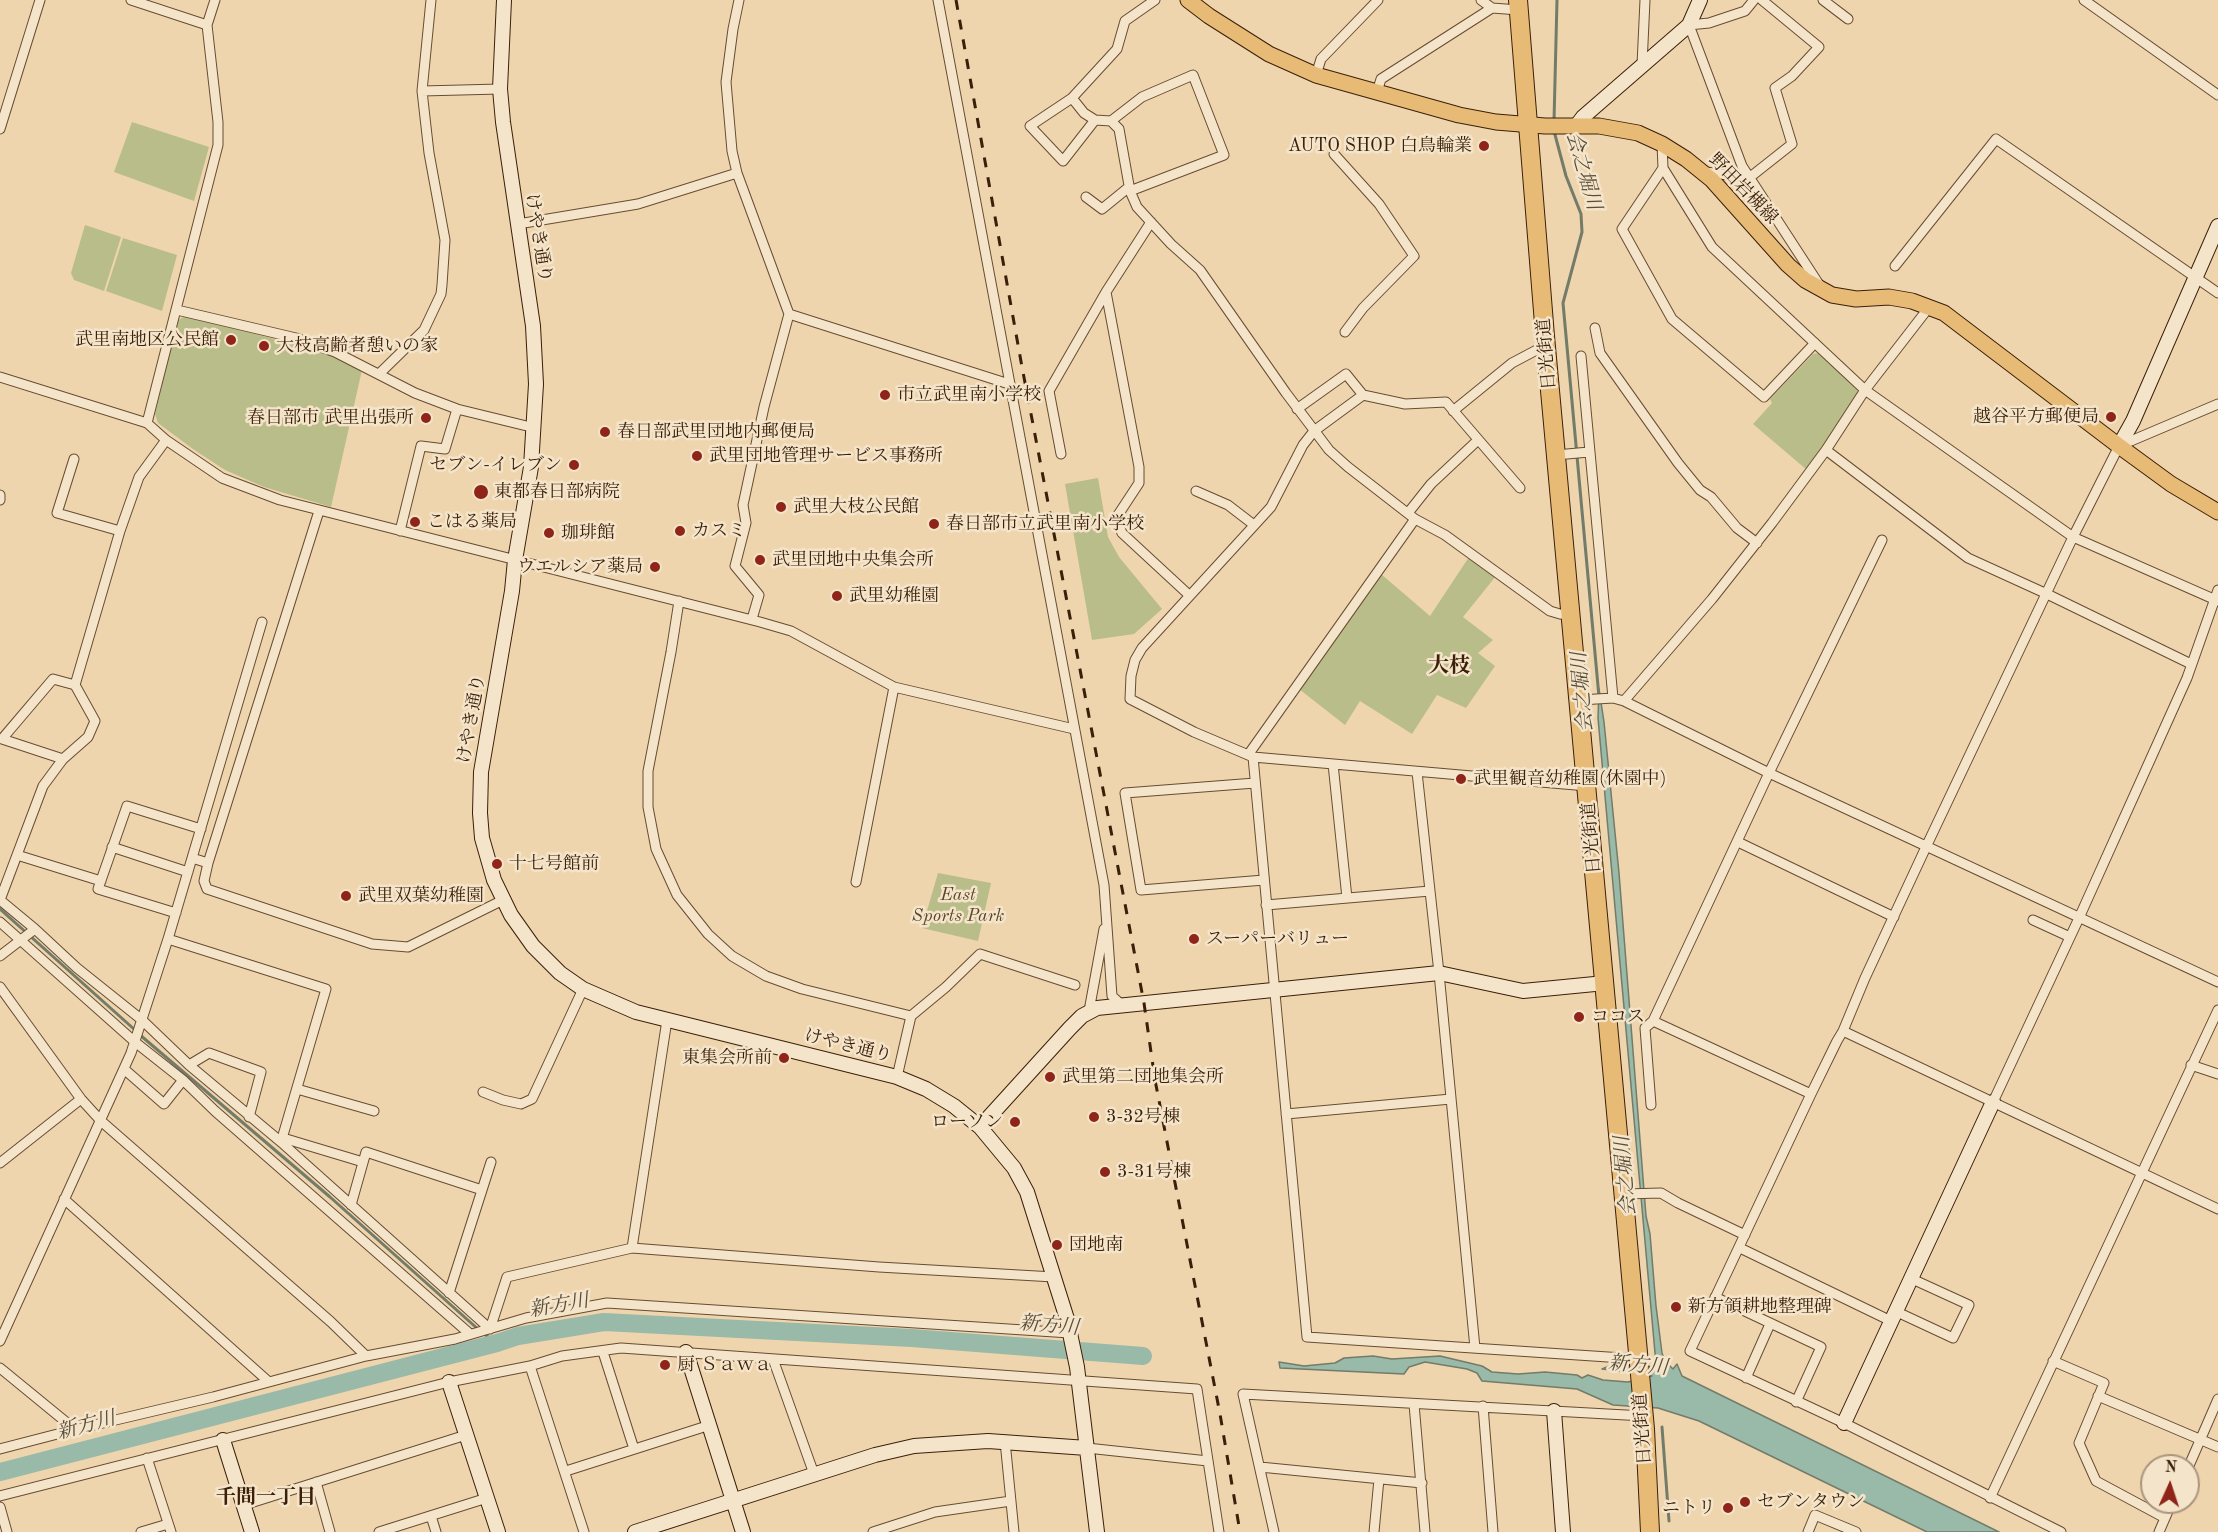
<!DOCTYPE html>
<meta charset="utf-8">
<style>
body{margin:0}
#map{position:relative;width:2218px;height:1532px;overflow:hidden;background:#eed5ad;font-family:"Old Standard TT",serif}
canvas{display:block}
.north{position:absolute;left:2140px;top:1454px;width:60px;height:60px;box-sizing:border-box;background:#f4e4ca;border:2px solid #aa957d;border-radius:50%;rotate:3deg;font-size:16px;font-weight:700;line-height:24px;text-align:center;color:#3b1f09}
.north::after{content:'';display:block;margin:auto;width:21px;height:27px;background:#8f2418;clip-path:polygon(50% 0,100% 100%,50% 72%,0 100%)}
</style>
<div id="map">
<canvas width="2218" height="1532"></canvas>
<div class="north">N</div>
</div>
<script>
const g = document.querySelector('canvas').getContext('2d');
g.lineJoin = 'round';
function paint(path, color) { g.fillStyle = color; g.fill(path, 'evenodd'); }
const shape = rows => new Path2D(rows.map(r => 'M' + r).join(''));
function trace(path, color, width, dash) { g.strokeStyle = color; g.lineWidth = width; g.lineCap = dash ? 'butt' : 'round'; g.setLineDash(dash || []); g.stroke(path); }
function label(font, color, halo, rows, align = 'center') {
  g.font = font + ' "Old Standard TT","Noto Serif JP",serif'; g.lineWidth = 5; g.setLineDash([]); g.textBaseline = 'middle'; g.strokeStyle = halo; g.fillStyle = color; for (const [text, x, y, turn = 0] of rows) {
    g.save(); g.translate(x, y); g.rotate((+turn || 0) * Math.PI / 180); g.textAlign = isNaN(turn) ? turn : align; if (halo) g.strokeText(text, 0, 0); g.fillText(text, 0, 0); g.restore();
  }
}
paint(shape([
 [132,122,209,147,194,201,114,172],
 [85,225,121,237,104,291,74,280,71,273],
 [123,238,177,255,162,311,106,291],
 [185,316,314,349,336,357,362,370,331,507,264,487,225,470,193,449,158,423,155,414,177,321],
 [1819,353,1857,388,1858,395,1807,470,1753,424,1772,403,1770,399,1813,354],
 [1098,478,1108,537,1119,557,1162,609,1134,634,1092,640,1065,484],
 [1469,557,1496,576,1463,617,1493,640,1478,653,1495,666,1466,708,1437,695,1412,734,1360,701,1345,725,1299,689,1381,574,1430,616],
 [938,873,991,883,978,941,922,928]
]), '#b9bd89');
const water = shape([
 [1599,689,1604,722,1619,873,1646,1216,1650,1234,1656,1306,1662,1353,1665,1361,1673,1369,1677,1364,1682,1376,1999,1532,1927,1532,1699,1421,1658,1408,1613,1405,1577,1389,1482,1381,1477,1373,1467,1369,1425,1362,1409,1367,1404,1374,1280,1368,1279,1362,1304,1366,1335,1363,1344,1358,1373,1356,1392,1359,1440,1356,1482,1366,1492,1372,1518,1374,1545,1372,1577,1375,1582,1378,1588,1375,1603,1380,1628,1382,1652,1376,1625,1369,1621,1371,1602,1369,1614,1364,1652,1367,1656,1364,1598,718,1599,689]
]);
paint(water, '#99b9a9');
trace(water, '#737b69', 1.5);
trace(shape([
 [1554,121,1557,0],
 [1554,131,1566,176,1581,214,1582,232,1563,303,1599,697],
 [0,909,135,1030],
 [140,1035,330,1197,479,1330],
 [484,1334,497,1343],
 [1662,1427,1669,1521]
]), '#737b69', 3);
trace(shape([
 [0,1472,497,1343,518,1336,604,1322,912,1338,1143,1356]
]), '#99b9a9', 18);
const street = shape([
 [131,0,207,25],
 [739,0,733,29,726,82,732,151,737,173,789,314,1009,384],
 [938,0,1104,885,1112,996,1122,1005],
 [1481,0,1492,8,1519,10],
 [1754,0,1745,11,1709,23,1689,25,1742,166,1820,286],
 [1823,0,1848,19],
 [2084,0,2218,95],
 [1642,65,1645,0],
 [1316,75,1321,59,1378,0],
 [422,91,500,89],
 [1377,92,1381,79,1492,8],
 [1072,98,1084,113,1095,120,1111,121,1119,129,1130,191,1137,207,1171,244,1200,270,1286,393,1329,450,1348,467,1415,519,1445,535,1550,611,1560,614,1572,615],
 [1095,120,1063,161,1030,126,1072,98,1117,49,1125,21,1155,0],
 [1111,121,1142,97,1193,75,1224,155,1130,191],
 [0,129,40,0],
 [1662,144,1663,168,1712,247,1865,390,2073,537,2218,601],
 [1334,154,1379,204,1414,256,1363,308,1345,332],
 [1663,168,1622,229,1672,319,1764,397,1815,343],
 [1706,172,1749,178,1792,144,1775,88,1792,76,1819,47,1762,0],
 [1086,197,1102,209,1129,187],
 [1151,222,1106,292,1139,467,1139,483,1116,518,1122,533,1189,595],
 [518,224,638,204,737,173],
 [1895,266,1996,139,2218,293],
 [177,310,296,338,335,352,415,393,457,409,535,428],
 [1595,328,1600,353,1678,463,1700,490,1711,497,1737,528,1757,543],
 [1581,356,1613,698],
 [380,373,424,330,441,294,442,285,445,240,429,153,422,91,431,0],
 [0,377,147,423,166,440,222,478,280,500,760,622,791,631,894,687,1074,729],
 [1297,409,1346,374,1363,395],
 [1453,411,1512,363,1546,345],
 [147,423,218,145,218,122,207,25,215,0],
 [1826,450,1968,558,2047,594,2191,664],
 [1061,454,1049,391,1106,292],
 [1556,455,1589,452],
 [74,459,57,513,120,531],
 [1520,488,1446,402,1405,404,1363,395,1314,431,1303,445,1271,507,1142,648,1135,660,1131,676,1130,699,1194,732,1253,757,1587,786],
 [1196,491,1228,505,1254,525],
 [0,495,0,500],
 [1408,513,1431,484,1478,440],
 [400,531,421,446,445,449,457,409],
 [679,601,671,652,648,771,648,807,656,849,677,895,708,934,732,956,766,976,802,989,911,1016],
 [752,619,759,595,735,566,746,523,743,505,764,407,789,314],
 [75,685,120,531,139,477,166,440],
 [1580,700,1613,698,1624,701,1769,773,2218,982],
 [1624,701,1712,599,1772,523,1826,450,1865,390,1930,306],
 [1248,755,1415,519],
 [1253,757,1307,1337,1638,1359],
 [1333,764,1347,898],
 [1417,772,1439,973,1475,1348],
 [1255,783,1125,793,1141,890,1264,880],
 [1738,842,1894,917],
 [112,847,188,872],
 [17,855,101,881],
 [192,858,208,863,204,881,207,889,372,944,408,947,503,900],
 [208,863,319,511],
 [856,882,894,687],
 [0,900,35,929,77,968,142,1020,189,1065,281,1142,490,1329],
 [0,900,43,786,63,759,88,737,95,721,75,685,53,679,2,739,63,759],
 [1266,905,1430,891],
 [176,913,98,889,127,806,201,829],
 [2033,920,2070,937],
 [0,922,135,1042,183,1080,215,1111,470,1334],
 [168,939,326,989,281,1142],
 [0,956,35,929],
 [0,987,81,1099,101,1121,331,1322,366,1356],
 [1089,1011,1104,929],
 [1653,1021,1811,1094],
 [1843,1031,2218,1209],
 [189,1065,209,1053,261,1072,249,1117],
 [2191,1065,2218,1074],
 [124,1069,164,1104,183,1080],
 [897,1077,911,1016,946,987,980,954,1075,985],
 [297,1089,374,1111],
 [483,1092,503,1100,521,1104,532,1099,583,989],
 [1993,1102,2079,918,2187,678,2218,590],
 [1651,1105,1645,1028,1653,1021,1769,773,1882,540],
 [1286,1114,1451,1099],
 [283,1138,363,1162],
 [0,1163,81,1099],
 [1624,1194,1661,1193,1678,1203,1745,1235],
 [64,1199,269,1382],
 [351,1205,366,1152,482,1190],
 [632,1248,667,1020],
 [1740,1248,1891,1321],
 [449,1293,491,1162],
 [1715,1297,1821,1347,1796,1402],
 [1895,1311,1953,1338,1969,1305,1910,1278],
 [490,1329,507,1277,632,1248,879,1267,1054,1277],
 [0,1341,131,1053,168,939,262,622],
 [603,1352,634,1449],
 [773,1359,814,1474],
 [2053,1361,2104,1383,2079,1443,2096,1481,2165,1518],
 [530,1366,584,1532],
 [0,1368,66,1422,69,1431],
 [1746,1378,1770,1324],
 [2098,1396,2218,1447],
 [1414,1404,1425,1532],
 [1483,1406,1493,1532],
 [1005,1441,1014,1532],
 [1087,1448,1208,1461],
 [0,1449,69,1431,213,1397,366,1356,455,1339,526,1318,607,1303,1070,1333],
 [147,1458,171,1532],
 [1260,1467,1422,1483],
 [2188,1468,2218,1399],
 [566,1471,710,1425],
 [316,1482,330,1532],
 [0,1496,449,1382,530,1366,562,1356,621,1348,1197,1389,1219,1532],
 [1990,1498,2218,1010],
 [244,1505,466,1435],
 [0,1507,7,1532],
 [431,1516,436,1532],
 [141,1532,168,1524],
 [379,1532,487,1498],
 [873,1532,935,1512,1011,1501],
 [1274,1532,1243,1394,1644,1416],
 [1374,1532,1379,1479],
 [1808,1532,1815,1515,1856,1532],
 [2061,1532,1844,1423,1690,1351,1811,1094,1837,1041,1843,1031,1865,978,1926,847,2073,537,2119,446,2218,404],
 [2159,1532,2172,1502]
]);
const secondary = shape([
 [504,0,500,89,503,122,533,326,536,384,531,467,515,560,512,591,481,772,480,813,482,838,494,880,511,915,533,946,560,973,583,989,636,1012,897,1077,926,1089,954,1106,980,1127,1014,1168,1027,1192,1067,1319,1077,1367,1097,1532],
 [1577,125,1583,117,1689,25,1700,0],
 [2119,446,2133,421,2218,226],
 [980,1127,1070,1028,1082,1016,1097,1008,1439,973,1523,991,1605,983],
 [686,1352,743,1532],
 [449,1382,498,1532],
 [1554,1411,1563,1532],
 [1844,1423,1993,1102],
 [223,1440,252,1532],
 [635,1532,875,1455,914,1446,988,1441,1087,1448]
]);
const primary = shape([
 [1188,0,1209,16,1269,54,1316,75,1459,115,1496,122,1545,126,1599,126,1638,133,1662,144,1686,159,1712,180,1788,265,1805,280,1832,295,1856,299,1889,297,1912,301,1944,313,2119,446,2171,484,2218,512]
]);
const highway = shape([
 [1518,0,1545,336,1645,1429,1650,1532]
]);
trace(street, '#684c32', 11);
trace(secondary, '#3b1f09', 16);
trace(primary, '#3b1f09', 17);
trace(highway, '#3b1f09', 20);
trace(street, '#f4e4ca', 9);
trace(secondary, '#f4e4ca', 14);
trace(primary, '#e7ba76', 15);
trace(highway, '#e7ba76', 18);
trace(shape([
 [956,0,1022,367,1144,1003,1155,1080,1220,1414,1240,1532]
]), '#3b1f09', 3, [10, 10]);
for (const [x, y, r, color] of [
 [1484,146,6,"#8f2418"],
 [231,340,6,"#8f2418"],
 [264,346,6,"#8f2418"],
 [885,395,6,"#8f2418"],
 [2111,417,6,"#8f2418"],
 [426,418,6,"#8f2418"],
 [605,432,6,"#8f2418"],
 [697,456,6,"#8f2418"],
 [574,465,6,"#8f2418"],
 [481,492,8,"#8f2418"],
 [781,507,6,"#8f2418"],
 [415,522,6,"#8f2418"],
 [934,524,6,"#8f2418"],
 [680,531,6,"#8f2418"],
 [549,533,6,"#8f2418"],
 [760,560,6,"#8f2418"],
 [655,567,6,"#8f2418"],
 [837,596,6,"#8f2418"],
 [1461,779,6,"#8f2418"],
 [497,864,6,"#8f2418"],
 [346,896,6,"#8f2418"],
 [1194,939,6,"#8f2418"],
 [1579,1017,6,"#8f2418"],
 [784,1058,6,"#8f2418"],
 [1050,1077,6,"#8f2418"],
 [1094,1117,6,"#8f2418"],
 [1015,1122,6,"#8f2418"],
 [1105,1172,6,"#8f2418"],
 [1057,1245,6,"#8f2418"],
 [1676,1307,6,"#8f2418"],
 [665,1365,6,"#8f2418"],
 [1745,1502,6,"#8f2418"],
 [1728,1508,6,"#8f2418"]
]) { const dot = new Path2D(); dot.arc(x, y, r, 0, 2 * Math.PI); g.fillStyle = color; g.fill(dot); trace(dot, '#f4e4ca', 2); }
label('18px', '#3b1f09', '#f4e4ca', [
 ["AUTO SHOP 白鳥輪業",1472,146,"right"],
 ["武里南地区公民館",219,340,"right"],
 ["大枝高齢者憩いの家",276,346],
 ["市立武里南小学校",897,395],
 ["越谷平方郵便局",2099,417,"right"],
 ["春日部市 武里出張所",414,418,"right"],
 ["春日部武里団地内郵便局",617,432],
 ["武里団地管理サービス事務所",709,456],
 ["セブン-イレブン",562,465,"right"],
 ["東都春日部病院",494,492],
 ["武里大枝公民館",793,507],
 ["こはる薬局",427,522],
 ["春日部市立武里南小学校",946,524],
 ["カスミ",692,531],
 ["珈琲館",561,533],
 ["武里団地中央集会所",772,560],
 ["ウエルシア薬局",643,567,"right"],
 ["武里幼稚園",849,596],
 ["武里観音幼稚園(休園中)",1473,779],
 ["十七号館前",509,864],
 ["武里双葉幼稚園",358,896],
 ["スーパーバリュー",1206,939],
 ["ココス",1591,1017],
 ["東集会所前",772,1058,"right"],
 ["武里第二団地集会所",1062,1077],
 ["3-32号棟",1106,1117],
 ["ローソン",1003,1122,"right"],
 ["3-31号棟",1117,1172],
 ["団地南",1069,1245],
 ["新方領耕地整理碑",1688,1307],
 ["厨 Ｓａｗａ",677,1365],
 ["セブンタウン",1757,1502],
 ["ニトリ",1716,1508,"right"]
], 'left');
label('18px', '#3b1f09', '#f4e4ca', [
 ["野田岩槻線",1743,189,46],
 ["けやき通り",538,238,81],
 ["日光街道",1547,354,-95],
 ["けやき通り",472,719,-80],
 ["日光街道",1592,838,-95],
 ["けやき通り",848,1046,14],
 ["日光街道",1643,1429,-94]
]);
label('italic 18px', '#5a4629', '#f4e4ca', [
 ["East",958,895],
 ["Sports Park",958,916]
]);
label('italic 20px', '#574d39', '#f4e4ca', [
 ["会之堀川",1583,171,74],
 ["会之堀川",1583,692,-95],
 ["会之堀川",1626,1176,-95],
 ["新方川",559,1306,-10],
 ["新方川",1049,1326,5],
 ["新方川",1638,1366,5],
 ["新方川",86,1426,-15]
]);
label('bold 20px', '#3b1f09', '#f4e4ca', [
 ["千間一丁目",266,1498]
]);
label('bold 21px', '#3b1f09', '#f4e4ca', [
 ["大枝",1449,666]
]);
</script>
